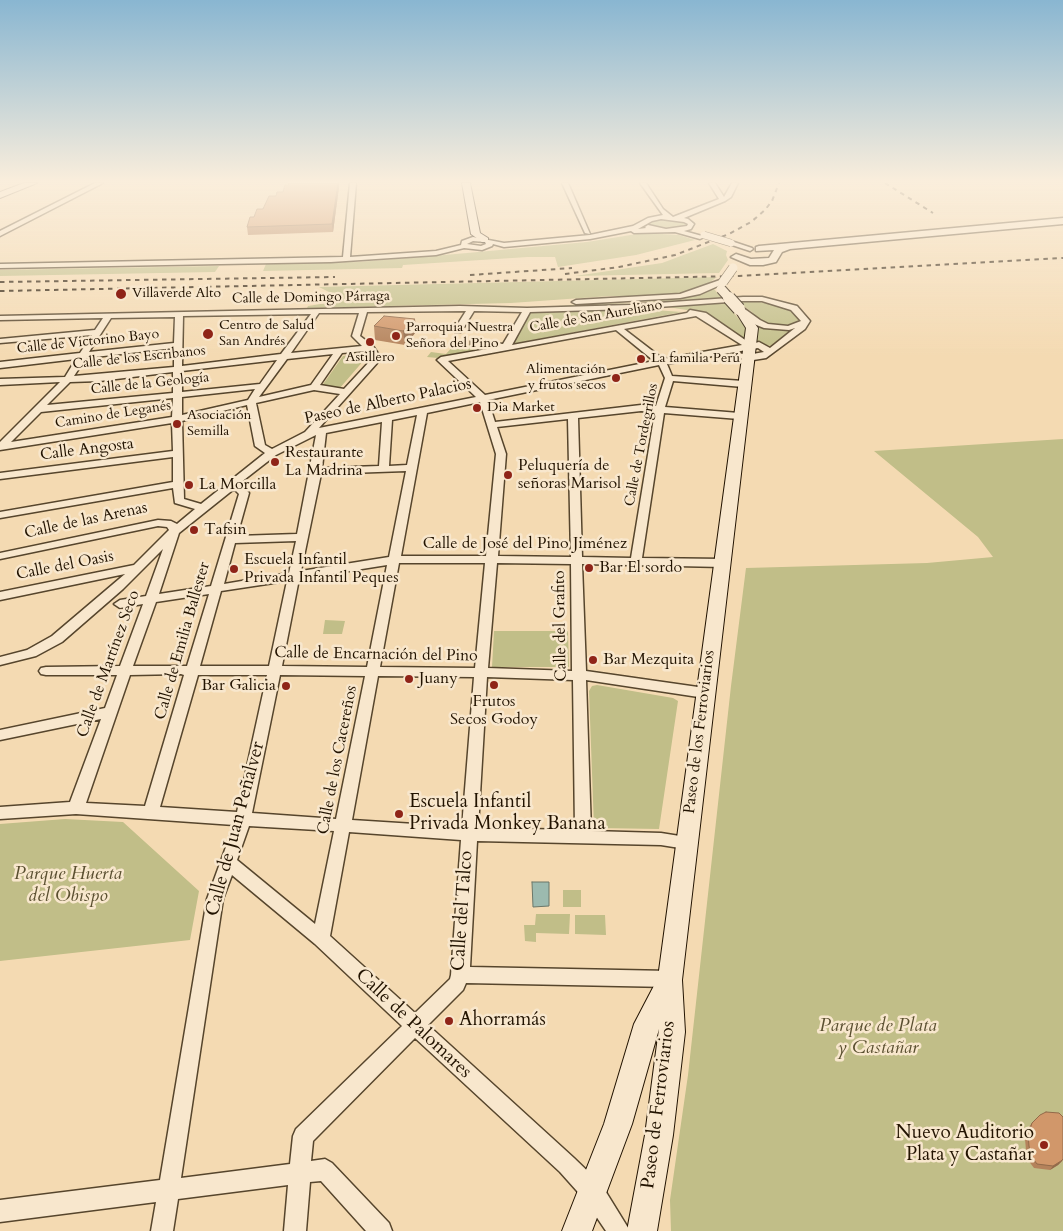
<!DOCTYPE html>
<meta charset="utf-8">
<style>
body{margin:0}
canvas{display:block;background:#f4dab2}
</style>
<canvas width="1063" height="1231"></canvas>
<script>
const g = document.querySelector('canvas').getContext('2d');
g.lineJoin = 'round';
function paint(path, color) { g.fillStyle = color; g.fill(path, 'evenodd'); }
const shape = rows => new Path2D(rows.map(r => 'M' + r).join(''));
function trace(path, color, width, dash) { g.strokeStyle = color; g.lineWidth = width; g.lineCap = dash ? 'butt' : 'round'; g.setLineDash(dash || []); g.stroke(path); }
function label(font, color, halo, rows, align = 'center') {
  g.font = font + ' Cardo,serif'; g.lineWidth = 5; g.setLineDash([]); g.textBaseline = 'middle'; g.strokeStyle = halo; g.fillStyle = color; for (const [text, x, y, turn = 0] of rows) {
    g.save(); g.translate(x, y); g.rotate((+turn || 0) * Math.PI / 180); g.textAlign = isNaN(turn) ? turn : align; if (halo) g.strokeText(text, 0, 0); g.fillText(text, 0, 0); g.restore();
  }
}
paint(shape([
 [660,218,676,219,686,223,687,226,669,230,649,225,650,222],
 [643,233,679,235,695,240,636,255,558,267,555,257,528,257,403,265,402,268,263,271,266,264,358,262,456,254,587,242],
 [713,244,727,251,726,255,728,260,719,273,575,276,662,263],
 [219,266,215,272,0,276,0,270],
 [717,277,706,285,689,292,666,296,610,296,511,303,307,308,308,306,327,303,329,292,319,287],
 [714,289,722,298,668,302,600,301,688,296],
 [736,301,753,301,777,305,792,312,798,317,798,322,783,326,773,326,758,320,752,312],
 [725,302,747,329,743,341,699,312,668,307],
 [599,303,651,304,672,304,543,307],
 [641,309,682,312,512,344,531,311],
 [756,324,772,329,795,328,770,346,756,342],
 [460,344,495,347,438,358,427,357,431,352,446,354,454,345],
 [359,353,365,355,365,359,339,389,321,387,343,356],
 [1063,439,1063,1231,671,1231,670,1200,688,1075,731,686,746,568,927,563,993,557,978,537,874,451],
 [325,620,345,621,342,634,323,634],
 [494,631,568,631,569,667,492,667],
 [597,685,673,698,678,701,659,829,597,828,594,827,589,691,592,686],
 [65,819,123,822,199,891,190,940,0,961,0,824],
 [563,890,581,890,581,907,563,907],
 [536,914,570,914,569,934,536,933,536,942,525,941,524,925,535,925],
 [575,915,605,915,606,935,575,934]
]), '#c1be88');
const water = shape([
 [532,882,549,882,549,906,533,907,532,882]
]);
paint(water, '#9cbaaf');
trace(water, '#6b7769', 1);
const minor = shape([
 [95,183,103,183,0,236,0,231,95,183],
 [350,183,356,183,350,257,436,251,461,245,462,241,473,237,504,243,590,235,633,226,648,218,663,215,640,183,646,183,663,209,673,217,719,199,709,183,715,183,724,197,732,183,738,183,731,197,725,201,684,218,688,219,694,224,691,229,684,231,702,236,702,238,700,239,675,232,634,233,631,231,590,239,504,247,493,244,492,246,482,250,464,248,436,255,331,262,0,268,0,264,343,257,350,183],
 [661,219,684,222,688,224,687,226,666,229,648,225,645,227,646,228,638,229,652,221,661,219],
 [473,241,485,242,486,244,481,246,467,244,473,241],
 [562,183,568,183,590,234,585,233,562,183],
 [731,241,752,248,753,249,750,251,729,244,728,243,731,241],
 [720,280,727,282,700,294,680,298,576,304,572,302,576,300,680,294,720,280],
 [743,297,762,297,797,306,810,321,805,329,766,358,747,361,735,356,739,353,747,355,764,352,758,348,667,364,672,376,743,381,747,384,743,387,673,381,665,407,739,413,744,416,739,419,664,413,642,558,723,559,729,563,723,567,582,564,586,671,705,688,710,690,712,693,710,696,705,698,586,680,591,831,661,833,686,837,692,838,694,843,692,848,686,849,661,845,477,841,470,967,670,971,676,973,679,979,676,985,670,987,466,983,463,990,428,1025,574,1158,601,1184,630,1231,606,1231,585,1200,560,1172,415,1038,313,1141,311,1161,325,1159,332,1163,389,1223,392,1231,366,1231,321,1181,310,1182,306,1231,284,1231,288,1185,178,1199,173,1231,151,1231,156,1202,0,1222,0,1200,160,1180,207,899,234,825,76,814,0,819,0,807,70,802,101,719,0,740,0,730,105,708,117,675,46,675,41,674,39,671,41,668,46,667,120,666,143,604,120,608,114,604,120,600,146,596,163,549,123,589,62,642,36,656,0,665,0,657,27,650,52,636,125,574,0,600,0,592,134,565,169,530,167,527,158,526,0,559,0,553,158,520,171,521,177,524,195,509,175,503,173,488,0,518,0,512,173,482,173,457,0,479,0,473,173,451,172,423,0,450,0,442,60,382,0,385,0,379,65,377,76,359,0,368,0,362,80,353,92,335,0,343,0,339,95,330,103,318,0,320,0,316,460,306,527,308,630,305,743,297],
 [743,301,762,301,791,310,801,321,788,326,768,324,760,320,742,307,736,307,736,311,754,324,764,328,789,330,795,328,770,348,759,342,751,344,706,313,690,310,687,313,512,345,530,312,630,309,743,301],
 [466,311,454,330,455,332,461,332,474,311,522,312,503,344,474,341,471,341,471,345,493,348,441,357,437,360,476,397,319,428,378,362,379,355,373,346,360,336,367,312,466,311],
 [319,313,359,313,352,336,362,346,291,353,319,313],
 [311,314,281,354,182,366,183,316,311,314],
 [696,316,742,345,663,359,624,329,696,316],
 [175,317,174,343,89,352,111,318,175,317],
 [616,330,654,361,485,395,448,361,616,330],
 [174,348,174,367,74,376,86,358,174,348],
 [366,351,371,355,370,361,344,389,320,385,342,353,366,351],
 [333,354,311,385,259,397,287,359,333,354],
 [277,360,260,384,182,392,182,371,277,360],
 [659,365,665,378,656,406,641,405,495,422,488,400,659,365],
 [173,372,173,393,47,405,70,382,100,381,173,372],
 [255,389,248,400,182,415,182,397,255,389],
 [314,390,340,394,305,432,272,449,265,445,256,403,314,390],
 [173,398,172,417,11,442,41,412,173,398],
 [480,402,496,454,486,556,401,556,427,413,480,402],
 [247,405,255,446,265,453,201,504,184,499,182,421,247,405],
 [641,411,655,412,631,558,582,557,578,418,641,411],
 [417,415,407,465,389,466,392,420,417,415],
 [568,419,571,557,498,556,506,454,497,427,568,419],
 [382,422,379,466,322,468,326,433,382,422],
 [316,435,297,534,237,536,249,493,240,483,276,455,316,435],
 [406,471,389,557,301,571,321,474,406,471],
 [234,489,239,494,211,586,159,594,179,533,234,489],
 [296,541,289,573,224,584,235,543,296,541],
 [399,563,485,563,475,668,380,667,399,563],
 [497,563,571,564,572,671,488,668,497,563],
 [387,565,367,667,282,666,299,579,387,565],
 [287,581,269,666,200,666,221,591,287,581],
 [209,594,187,666,133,666,156,602,209,594],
 [181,674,184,675,145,806,86,803,130,675,181,674],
 [198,675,267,675,237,812,160,807,198,675],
 [280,675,365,676,336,819,252,813,280,675],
 [378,676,474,677,462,827,352,820,378,676],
 [487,677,573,680,575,830,478,828,487,677],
 [249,826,334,831,315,924,237,860,249,826],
 [349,832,461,840,451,975,450,979,415,1013,330,936,349,832],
 [232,875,315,944,402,1026,296,1129,293,1136,290,1164,181,1178,223,899,232,875]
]);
const tertiary = shape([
 [1063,218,1063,224,790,249,782,252,776,262,763,265,750,265,731,257,736,254,751,259,769,258,774,250,756,251,756,247,759,246,1063,218]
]);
const secondary = shape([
 [24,183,37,183,0,198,0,192,24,183],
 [462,183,470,183,480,233,488,238,488,242,482,242,471,234,462,183],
 [739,306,743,307,758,328,682,980,685,1032,673,1135,657,1231,627,1231,645,1135,659,1029,632,1124,592,1231,562,1231,604,1124,634,1024,658,978,746,328,734,309,739,306]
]);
trace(minor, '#56452c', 3);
trace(tertiary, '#56452c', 3);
trace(secondary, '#221300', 2);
paint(minor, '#f8e7cd');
paint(tertiary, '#f8e7cd');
paint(secondary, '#f8e7cd');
trace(shape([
 [885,183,933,213],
 [565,274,619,267,675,255,729,234,751,222,765,210,772,201,779,183],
 [470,275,572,268],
 [0,282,335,277],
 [0,291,739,276,1063,258]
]), '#221300', 2, [4.5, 4.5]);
const minorBridge = shape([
 [704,235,731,243]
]);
const tertiaryBridge = shape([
 [723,282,733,268]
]);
const secondaryBridgeFar1 = shape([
 [721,289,730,299]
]);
const secondaryBridge = shape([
 [729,298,739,309]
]);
trace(minorBridge, '#56452c', 8, []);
trace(tertiaryBridge, '#56452c', 10, []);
trace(secondaryBridgeFar1, '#221300', 11, []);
trace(secondaryBridge, '#221300', 14, []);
trace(minorBridge, '#f8e7cd', 7);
trace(tertiaryBridge, '#f8e7cd', 9);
trace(secondaryBridgeFar1, '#f8e7cd', 9);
trace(secondaryBridge, '#f8e7cd', 12);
paint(shape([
 [288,185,339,187,333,232,248,235,247,227,254,217,276,196,283,192],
 [415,319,416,332,405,345,375,340,374,326],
 [1032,1123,1063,1160,1058,1165,1050,1170,1034,1168,1028,1160,1026,1150,1025,1139,1029,1127]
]), '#b4825b');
paint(shape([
 [338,183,339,183,339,187,333,232,332,224],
 [415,319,416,332,405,345,403,331],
 [1063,1160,1058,1165,1050,1170,1053,1166]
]), '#926a4a');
const building = shape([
 [289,183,338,183,332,224,247,227,250,217,254,217,257,209,263,209,269,196,276,196,277,192,283,192,285,185,288,185,289,183],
 [384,316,415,319,403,331,374,326,384,316],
 [1046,1112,1059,1113,1063,1117,1063,1159,1061,1161,1053,1166,1037,1164,1031,1156,1029,1146,1028,1135,1032,1123,1040,1115,1046,1112]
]);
paint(building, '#d1976a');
trace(building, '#926a4a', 1);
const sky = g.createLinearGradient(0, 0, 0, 356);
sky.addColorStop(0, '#89b6d1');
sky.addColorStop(0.51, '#faeedc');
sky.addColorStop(1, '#faeedc00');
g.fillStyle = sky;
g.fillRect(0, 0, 1063, 356);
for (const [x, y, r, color] of [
 [121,294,6,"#8f2418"],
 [208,334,6,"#8f2418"],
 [396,336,5,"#8f2418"],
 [370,342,5,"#8f2418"],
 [641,359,5,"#8f2418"],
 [616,378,5,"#8f2418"],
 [477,408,5,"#8f2418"],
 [177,424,5,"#8f2418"],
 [275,462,5,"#8f2418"],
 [508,475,5,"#8f2418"],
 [189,485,5,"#8f2418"],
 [194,530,5,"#8f2418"],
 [589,568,5,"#8f2418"],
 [234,569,5,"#8f2418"],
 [593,660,5,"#8f2418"],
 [409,679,5,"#8f2418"],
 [494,685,5,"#8f2418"],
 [286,686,5,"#8f2418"],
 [399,814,5,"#8f2418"],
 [449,1021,5,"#8f2418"],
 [1044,1145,5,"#8f2418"]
]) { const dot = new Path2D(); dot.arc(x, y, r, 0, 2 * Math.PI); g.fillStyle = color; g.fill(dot); trace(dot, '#f8e7cd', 2); }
label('14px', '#221300', '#f8e7cd', [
 ["Villaverde Alto",132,294],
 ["Centro de Salud",219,326],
 ["San Andrés",219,342],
 ["Parroquia Nuestra",406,328],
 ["Señora del Pino",406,344],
 ["Astillero",370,358,"center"],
 ["La familia Perú",651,359],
 ["Alimentación",606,370,"right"],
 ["y frutos secos",606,386,"right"],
 ["Dia Market",487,408],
 ["Asociación",187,416],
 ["Semilla",187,432]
], 'left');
label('14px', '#221300', '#f8e7cd', [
 ["Calle de Domingo Párraga",311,298,-1],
 ["Calle de San Aureliano",596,317,-10],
 ["Calle de Victorino Bayo",88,342,-6],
 ["Calle de los Escribanos",139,358,-6],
 ["Calle de la Geología",150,384,-6],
 ["Camino de Leganés",113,415,-9],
 ["Calle de Tordegrillos",642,445,-79]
]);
label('16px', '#221300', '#f8e7cd', [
 ["Paseo de Alberto Palacios",388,402,-12],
 ["Calle Angosta",87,450,-7],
 ["Calle de las Arenas",86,521,-12],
 ["Calle de José del Pino Jiménez",525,544],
 ["Calle del Oasis",65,566,-11],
 ["Calle del Grafito",561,626,-91],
 ["Calle de Emilia Ballester",183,641,-74],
 ["Calle de Encarnación del Pino",376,655,1],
 ["Calle de Martínez Seco",109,664,-70],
 ["Paseo de los Ferroviarios",700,732,-83],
 ["Calle de los Cacereños",338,760,-79]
]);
label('16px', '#221300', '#f8e7cd', [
 ["Restaurante",285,453],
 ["La Madrina",285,471],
 ["Peluquería de",518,466],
 ["señoras Marisol",518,484],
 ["La Morcilla",199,485],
 ["Tafsin",204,530],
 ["Escuela Infantil",244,560],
 ["Privada Infantil Peques",244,578],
 ["Bar El sordo",599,568],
 ["Bar Mezquita",603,660],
 ["Juany",419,679],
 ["Bar Galicia",276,686,"right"],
 ["Frutos",494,702,"center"],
 ["Secos Godoy",494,720,"center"]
], 'left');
label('19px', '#221300', '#f8e7cd', [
 ["Escuela Infantil",409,803],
 ["Privada Monkey Banana",409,825],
 ["Ahorramás",459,1021],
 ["Nuevo Auditorio",1034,1134,"right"],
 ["Plata y Castañar",1034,1156,"right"]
], 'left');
label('19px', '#221300', '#f8e7cd', [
 ["Calle de Juan Peñalver",236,829,-75],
 ["Calle del Talco",463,911,-86],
 ["Calle de Palomares",413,1024,43],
 ["Paseo de Ferroviarios",659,1105,-83]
]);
label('italic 19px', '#5a4f30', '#f8e7cd', [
 ["Parque Huerta",68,875],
 ["del Obispo",68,897],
 ["Parque de Plata",878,1027],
 ["y Castañar",878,1049]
]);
</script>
